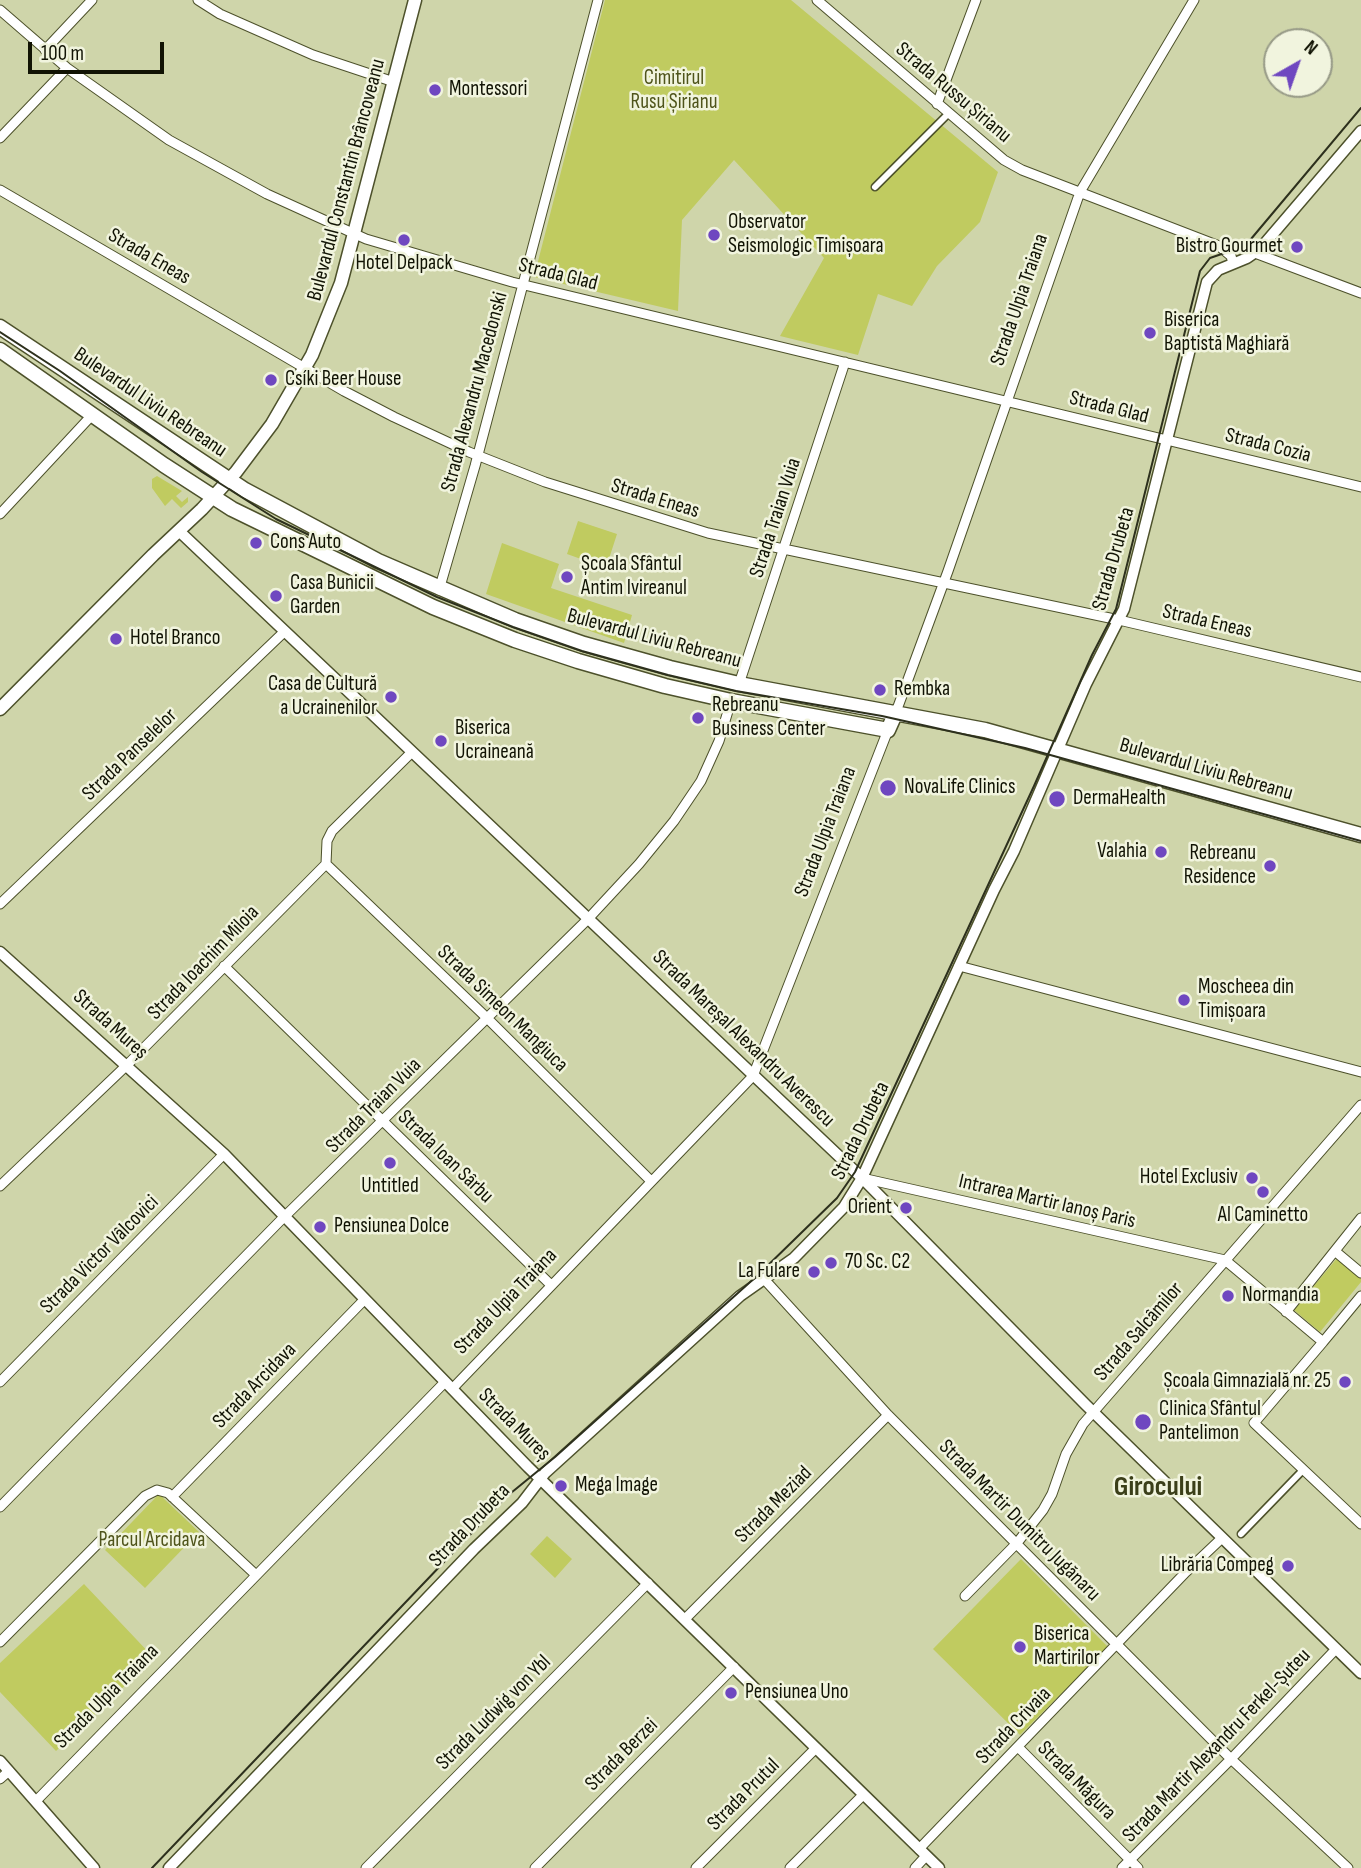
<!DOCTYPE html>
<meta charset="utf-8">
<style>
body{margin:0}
#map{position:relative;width:1361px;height:1868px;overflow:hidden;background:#cfd5aa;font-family:"Sofia Sans Condensed",sans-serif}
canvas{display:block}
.north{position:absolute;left:1263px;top:28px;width:70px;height:70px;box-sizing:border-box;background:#f1f4de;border:2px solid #979a87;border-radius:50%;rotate:40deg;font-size:19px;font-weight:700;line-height:28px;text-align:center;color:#111304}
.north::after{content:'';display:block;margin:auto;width:24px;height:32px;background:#6f47c0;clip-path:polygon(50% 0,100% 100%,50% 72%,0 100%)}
.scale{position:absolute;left:28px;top:42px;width:136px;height:32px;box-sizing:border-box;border:4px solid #111304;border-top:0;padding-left:9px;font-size:21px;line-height:24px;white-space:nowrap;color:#111304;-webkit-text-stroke:5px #f1f4de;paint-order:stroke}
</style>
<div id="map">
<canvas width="1361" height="1868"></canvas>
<div class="north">N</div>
<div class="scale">100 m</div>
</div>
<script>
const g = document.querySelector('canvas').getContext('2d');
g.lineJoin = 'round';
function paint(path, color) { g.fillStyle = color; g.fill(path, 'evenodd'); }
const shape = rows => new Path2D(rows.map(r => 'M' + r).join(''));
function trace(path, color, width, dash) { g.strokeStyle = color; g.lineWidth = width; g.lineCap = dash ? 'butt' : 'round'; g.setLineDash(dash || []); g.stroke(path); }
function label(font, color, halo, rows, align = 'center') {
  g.font = font + ' "Sofia Sans Condensed",sans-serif'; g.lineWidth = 5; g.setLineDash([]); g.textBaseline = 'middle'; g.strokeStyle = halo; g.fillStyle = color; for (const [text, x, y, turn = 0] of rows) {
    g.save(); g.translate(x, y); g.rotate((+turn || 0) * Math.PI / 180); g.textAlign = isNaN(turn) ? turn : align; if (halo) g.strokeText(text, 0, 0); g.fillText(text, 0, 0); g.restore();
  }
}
paint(shape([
 [605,0,791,0,998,172,980,222,937,266,912,306,878,294,858,355,780,336,824,258,734,160,682,220,678,311,534,277],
 [157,476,182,491,176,496,182,502,188,497,188,502,181,508,172,499,165,506,152,488,152,479],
 [578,521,617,534,606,568,567,554],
 [502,543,559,564,551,588,632,615,624,643,486,594],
 [1338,1257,1361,1276,1361,1282,1320,1332,1294,1310],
 [159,1494,199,1532,145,1588,105,1550],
 [547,1536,572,1559,555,1578,530,1554],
 [1021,1559,1108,1647,1020,1735,933,1649],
 [84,1584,154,1658,56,1751,0,1692,0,1663]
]), '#c0cb60');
const pedestrian = shape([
 [875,187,949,113],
 [1241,1534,1303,1470]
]);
const minor = shape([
 [198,0,220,14,313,55,394,82],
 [817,0,1004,160,1022,170,1219,246,1231,256,1233,263],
 [0,10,67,68,169,140,267,194,366,239,512,282,1361,487],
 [45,50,92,0],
 [937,104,976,0],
 [0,138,67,68],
 [0,190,344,391,394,417,469,452,545,482,708,533,1119,620,1361,677],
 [1255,253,1361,293],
 [0,514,93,414],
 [439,590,475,466,598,0],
 [739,684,845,362],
 [896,712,948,571,1080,192,1194,0],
 [326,864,488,1019,651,1181],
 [0,904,284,632],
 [224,966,551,1285],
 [959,966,1361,1072],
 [862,1178,1225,1260,1323,1342,1361,1296],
 [0,1186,127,1065,326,864,327,841,332,831,412,752],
 [1336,1252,1361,1273],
 [764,1279,888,1415,930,1457,1231,1759,1348,1868],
 [1286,1312,1361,1218],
 [1323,1342,1254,1423,1361,1524],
 [0,1382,224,1154],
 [452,1389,753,1076,888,730],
 [172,1497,364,1300],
 [0,1507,279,1222,588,919,639,864,674,821,701,781,719,741,731,701],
 [965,1596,1017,1543,1043,1510,1052,1494,1066,1454,1083,1424,1361,1105],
 [685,1619,888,1415],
 [0,1642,145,1496,157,1490,168,1493,256,1575],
 [1018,1747,1138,1868],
 [0,1779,9,1771],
 [36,1801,445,1382],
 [919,1849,1186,1572,1222,1538],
 [366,1868,648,1583],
 [535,1868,734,1667],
 [696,1868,816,1748],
 [790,1868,863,1795],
 [915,1868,926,1856],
 [1122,1868,1231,1759,1336,1649]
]);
const tertiary = shape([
 [179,531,862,1178,1086,1405,1361,1673],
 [0,952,224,1154,528,1467,939,1868],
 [0,1761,94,1868],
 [169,1868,474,1549,522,1503,545,1473,740,1296,794,1258,844,1207,862,1178,994,890,1014,851,1086,684,1124,609,1207,282,1218,270,1247,258,1260,249,1361,131]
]);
const secondary = shape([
 [0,709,153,555,202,509,236,472,272,424,312,355,341,283,415,0]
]);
const primary = shape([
 [0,327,245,490,378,561,515,620,584,644,670,668,739,684,985,730,1361,835],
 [0,350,164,465,232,509,433,607,515,640,578,661,665,686,731,701,888,730,896,712]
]);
trace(pedestrian, '#4d512b', 9);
trace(minor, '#4d512b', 11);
trace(tertiary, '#4d512b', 13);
trace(secondary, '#4d512b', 15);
trace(primary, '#4d512b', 17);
trace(pedestrian, '#fff', 6);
trace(minor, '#fff', 9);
trace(tertiary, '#fff', 10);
trace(secondary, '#fff', 12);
trace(primary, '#fff', 14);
trace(shape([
 [0,332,60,371,202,472,276,519,437,597,513,627,582,651,668,675,736,691,882,716,1025,748,1361,841],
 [152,1868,506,1497,555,1457,758,1275,837,1198,855,1172,1034,786,1092,655,1116,609,1200,271,1210,258,1239,248,1251,239,1361,108]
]), '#2d301d', 2);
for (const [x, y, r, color] of [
 [435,90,7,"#6f47c0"],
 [714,235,7,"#6f47c0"],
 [404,240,7,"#6f47c0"],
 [1297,247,7,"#6f47c0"],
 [1150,333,7,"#6f47c0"],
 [271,380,7,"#6f47c0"],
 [256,543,7,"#6f47c0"],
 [567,577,7,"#6f47c0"],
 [276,596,7,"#6f47c0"],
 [116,639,7,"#6f47c0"],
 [880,690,7,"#6f47c0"],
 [391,697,7,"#6f47c0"],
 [698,718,7,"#6f47c0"],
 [441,741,7,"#6f47c0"],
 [888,788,9,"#6f47c0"],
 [1057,799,9,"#6f47c0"],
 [1161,852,7,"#6f47c0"],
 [1270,866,7,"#6f47c0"],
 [1184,1000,7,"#6f47c0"],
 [390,1163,7,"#6f47c0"],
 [1252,1178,7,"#6f47c0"],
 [1263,1192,7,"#6f47c0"],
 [906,1208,7,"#6f47c0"],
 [320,1227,7,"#6f47c0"],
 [831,1263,7,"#6f47c0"],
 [814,1272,7,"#6f47c0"],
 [1228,1296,7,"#6f47c0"],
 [1345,1382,7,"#6f47c0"],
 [1143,1422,9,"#6f47c0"],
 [561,1486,7,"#6f47c0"],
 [1288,1566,7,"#6f47c0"],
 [1020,1647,7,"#6f47c0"],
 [731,1693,7,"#6f47c0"]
]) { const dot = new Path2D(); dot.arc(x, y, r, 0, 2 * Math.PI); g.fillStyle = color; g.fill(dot); trace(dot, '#f1f4de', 2.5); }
label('21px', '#4f541b', '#f1f4de', [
 ["Cimitirul",674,79],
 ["Rusu Șirianu",674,103],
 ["Parcul Arcidava",152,1541]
]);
label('21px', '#111304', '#f1f4de', [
 ["Montessori",449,90],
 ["Observator",728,223],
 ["Seismologic Timișoara",728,247],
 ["Bistro Gourmet",1283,247,"right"],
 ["Hotel Delpack",404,264,"center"],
 ["Biserica",1164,321],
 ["Baptistă Maghiară",1164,345],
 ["Csíki Beer House",285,380],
 ["Cons Auto",270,543],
 ["Școala Sfântul",581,565],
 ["Antim Ivireanul",581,589],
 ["Casa Bunicii",290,584],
 ["Garden",290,608],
 ["Hotel Branco",130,639],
 ["Casa de Cultură",377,685,"right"],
 ["a Ucrainenilor",377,709,"right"],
 ["Rembka",894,690],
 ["Rebreanu",712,706],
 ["Business Center",712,730],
 ["Biserica",455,729],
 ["Ucraineană",455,753],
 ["NovaLife Clinics",904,788],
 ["DermaHealth",1073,799],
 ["Valahia",1147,852,"right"],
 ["Rebreanu",1256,854,"right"],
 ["Residence",1256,878,"right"],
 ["Moscheea din",1198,988],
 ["Timișoara",1198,1012],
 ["Hotel Exclusiv",1238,1178,"right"],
 ["Untitled",390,1187,"center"],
 ["Orient",892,1208,"right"],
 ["Al Caminetto",1263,1216,"center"],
 ["Pensiunea Dolce",334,1227],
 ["70 Sc. C2",845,1263],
 ["La Fulare",800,1272,"right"],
 ["Normandia",1242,1296],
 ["Școala Gimnazială nr. 25",1331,1382,"right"],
 ["Clinica Sfântul",1159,1410],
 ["Pantelimon",1159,1434],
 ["Mega Image",575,1486],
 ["Librăria Compeg",1274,1566,"right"],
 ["Biserica",1034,1635],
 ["Martirilor",1034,1659],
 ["Pensiunea Uno",745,1693]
], 'left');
label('21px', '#111304', '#f1f4de', [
 ["Strada Russu Șirianu",953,93,40],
 ["Bulevardul Constantin Brâncoveanu",347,180,-75],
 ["Strada Eneas",149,257,30],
 ["Strada Glad",558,275,14],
 ["Strada Ulpia Traiana",1020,300,-71],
 ["Strada Alexandru Macedonski",475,392,-75],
 ["Bulevardul Liviu Rebreanu",150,403,34],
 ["Strada Glad",1109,408,14],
 ["Strada Cozia",1268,446,14],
 ["Strada Eneas",655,499,17],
 ["Strada Traian Vuia",776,518,-72],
 ["Strada Drubeta",1114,559,-74],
 ["Strada Eneas",1207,622,13],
 ["Bulevardul Liviu Rebreanu",654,639,15],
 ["Strada Panselelor",130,755,-44],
 ["Bulevardul Liviu Rebreanu",1206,770,16],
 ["Strada Ulpia Traiana",826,832,-69],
 ["Strada Ioachim Miloia",204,963,-46],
 ["Strada Simeon Mangiuca",502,1009,44],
 ["Strada Mureș",110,1025,42],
 ["Strada Mareșal Alexandru Averescu",743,1039,44],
 ["Strada Traian Vuia",374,1106,-45],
 ["Strada Drubeta",861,1131,-64],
 ["Strada Ioan Sârbu",445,1157,44],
 ["Intrarea Martir Ianoș Paris",1047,1202,13],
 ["Strada Victor Vâlcovici",100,1255,-45],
 ["Strada Ulpia Traiana",506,1302,-46],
 ["Strada Salcâmilor",1139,1332,-49],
 ["Strada Arcidava",255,1386,-46],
 ["Strada Mureș",514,1425,45],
 ["Strada Meziad",774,1505,-45],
 ["Strada Martir Dumitru Jugănaru",1019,1521,45],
 ["Strada Drubeta",470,1526,-46],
 ["Strada Ulpia Traiana",107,1697,-45],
 ["Strada Ludwig von Ybl",494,1713,-45],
 ["Strada Crivaia",1014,1726,-46],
 ["Strada Martir Alexandru Ferkel-Șuteu",1217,1746,-46],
 ["Strada Berzei",622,1755,-45],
 ["Strada Măgura",1076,1781,45],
 ["Strada Prutul",744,1795,-45]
]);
label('bold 28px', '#3b3f19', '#f1f4de', [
 ["Girocului",1158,1488]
]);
</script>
